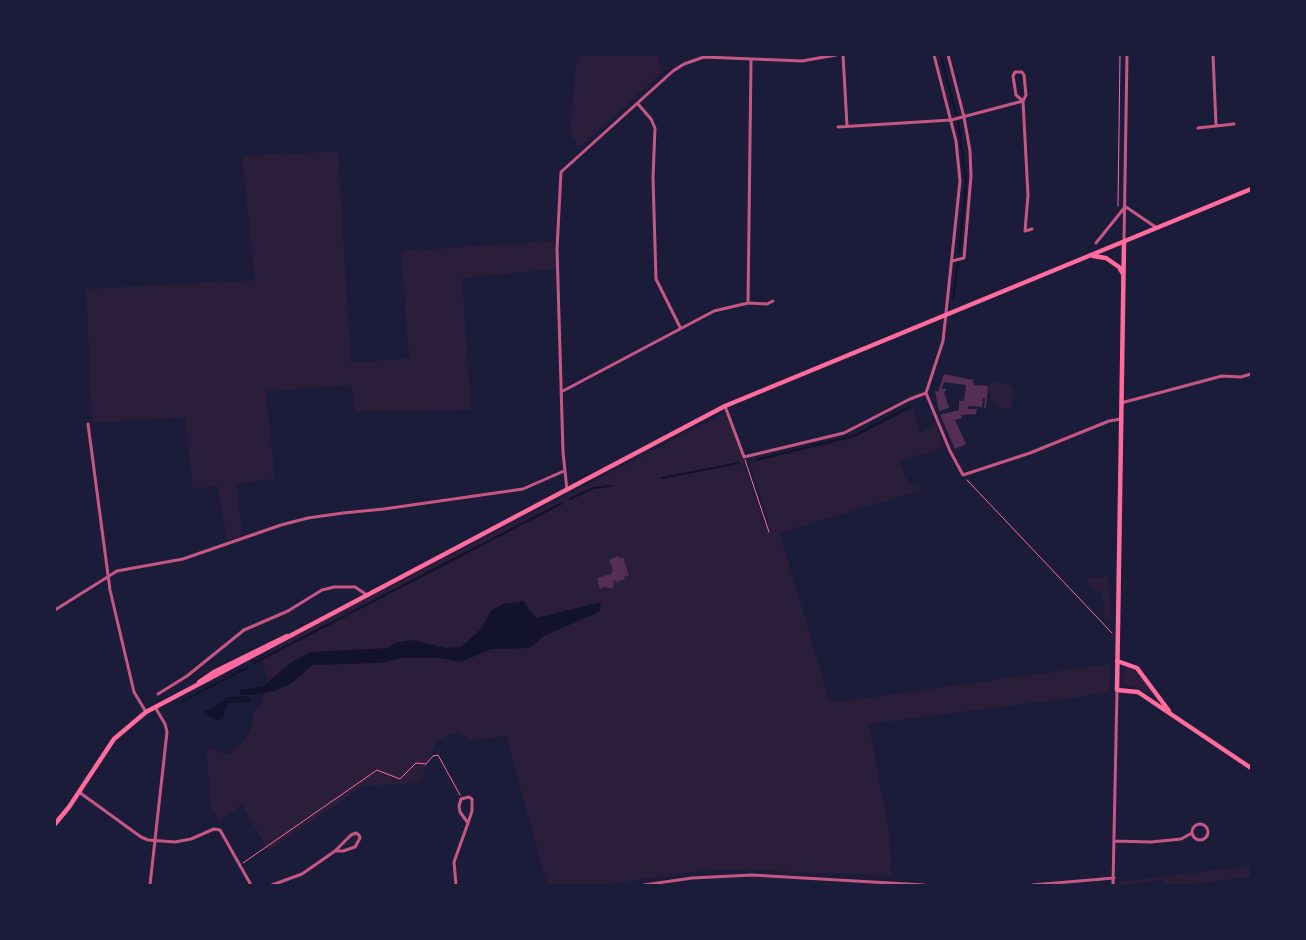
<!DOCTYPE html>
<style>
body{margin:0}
#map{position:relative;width:1306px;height:940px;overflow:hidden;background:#1b1b3a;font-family:"IBM Plex Serif",serif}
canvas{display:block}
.frame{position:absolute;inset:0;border:56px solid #1b1b3a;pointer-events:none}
</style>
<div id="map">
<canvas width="1306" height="940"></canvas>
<div class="frame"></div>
</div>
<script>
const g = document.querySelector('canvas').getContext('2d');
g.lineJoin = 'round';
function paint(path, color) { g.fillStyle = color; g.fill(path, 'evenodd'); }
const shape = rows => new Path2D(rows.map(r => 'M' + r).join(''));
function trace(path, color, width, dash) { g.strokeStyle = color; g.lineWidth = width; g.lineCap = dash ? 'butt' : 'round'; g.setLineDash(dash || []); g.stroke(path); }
paint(shape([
 [577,55,659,55,658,62,666,69,579,148,570,131],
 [338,151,351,363,409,358,401,251,554,241,556,269,462,278,471,410,355,411,351,385,266,391,275,479,237,483,242,535,227,540,218,487,193,488,185,417,92,423,86,289,255,280,242,156],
 [989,382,1009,384,1013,389,1012,408,1001,409,990,399],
 [913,408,920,432,936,425,945,447,899,462,909,485,925,489,780,533,830,703,1110,664,1109,693,869,724,889,832,892,876,717,869,600,885,547,885,506,736,471,740,457,732,437,740,420,783,363,786,268,851,242,805,219,820,211,809,206,748,228,755,240,745,250,731,254,710,262,703,268,680,261,657,293,637,727,412,765,524,768,520,750,463,789,451,821,444,813,448,849,439],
 [1086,577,1108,577,1111,621,1104,619,1103,594,1090,587],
 [1129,666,1138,672,1152,692,1151,696,1137,688,1124,685,1123,670],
 [1251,866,1251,877,1184,885,1165,885,1163,880,1119,885,1119,882]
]), '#2a1e3b');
paint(shape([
 [523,601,536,618,601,602,599,612,544,636,529,648,491,649,461,662,439,658,402,658,379,663,312,665,292,683,274,691,255,695,240,694,240,690,264,686,290,663,311,652,388,648,395,643,412,640,446,648,461,647,481,629,491,611,503,604],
 [247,696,251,699,249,702,227,703,223,717,218,721,204,713,204,711,208,710,228,697]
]), '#12122b');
trace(shape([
 [941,56,956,114],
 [958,121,966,181,959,253],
 [953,299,958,262],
 [757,460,854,436,910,407],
 [662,478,739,463],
 [570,499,593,488,611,486],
 [254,663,562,503],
 [181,702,248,667]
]), '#12122b', 2);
paint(shape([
 [944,374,973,380,974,385,988,386,986,408,984,408,985,398,983,398,982,407,968,406,968,409,977,409,976,414,961,415,962,418,955,420,966,444,955,449,940,415,959,410,959,401,964,401,966,385,944,382,942,389,946,389,946,391,944,392,949,408,939,411,935,391,938,392],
 [618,556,620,559,623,557,629,576,624,576,625,579,617,582,613,579,614,584,612,589,605,587,600,589,597,578,611,574,613,570,609,560]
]), '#542f53');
trace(shape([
 [1118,206,1120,55],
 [745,460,769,532],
 [967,480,1112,633],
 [243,863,377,770,400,779,416,763,426,764,433,756,438,755,460,795]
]), '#ff6b9d', 1);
trace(shape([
 [843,55,847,126],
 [934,55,956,141,960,181,943,341,926,393,950,451,963,475,1030,453,1109,421,1121,419],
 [948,55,964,117,970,151,971,176,964,258,952,261],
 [1213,55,1216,125],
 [1023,101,1016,95,1013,76,1015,72,1022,72,1024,75,1026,95,1023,101,1028,195,1025,231,1032,229],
 [638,104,651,119,655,128,653,178,656,279,680,327],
 [838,127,951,120,1023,101],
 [1198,128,1234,124],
 [1126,207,1157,228],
 [1124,241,1127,55],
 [1096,243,1125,207],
 [748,303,751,61],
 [561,392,714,311,748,303,767,304,773,301],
 [1121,403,1222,376,1241,377,1251,374],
 [725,406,744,457,844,433,910,399,926,393],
 [88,424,110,590,134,692,146,712],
 [567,490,563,452,557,249,561,172,673,71,684,64,704,57,802,61,836,55],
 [55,610,117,571,183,559,281,525,308,518,343,513,384,509,523,489,564,471],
 [158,694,187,676,244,630,288,611,322,590,334,587,355,587,367,595],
 [79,792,141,837,148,840,175,842,191,839,214,829,220,830,251,885],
 [469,797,472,799,472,811,468,823,460,812,459,806,461,799,469,797],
 '1192 832a8 8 0 1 1 16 0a8 8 0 1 1-16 0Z',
 [1114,841,1151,842,1181,839,1192,833],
 [150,885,167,732,165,724,155,707],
 [272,885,302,874,335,851,351,835,356,833,359,835,360,838,355,847,343,851,335,851],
 [456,885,454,862,468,823],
 [644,885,692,878,752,875,924,885],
 [1032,885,1114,878],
 [1113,885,1117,690]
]), '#c65784', 3);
trace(shape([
 [1124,242,1117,690,1138,692,1251,768],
 [1093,256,1106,258,1119,267,1123,274],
 [1117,661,1137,668,1169,711],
 [199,682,214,672,287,636],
 [55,824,69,807,114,739,146,712,725,406,1251,189]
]), '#ff6b9d', 4.5);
</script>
